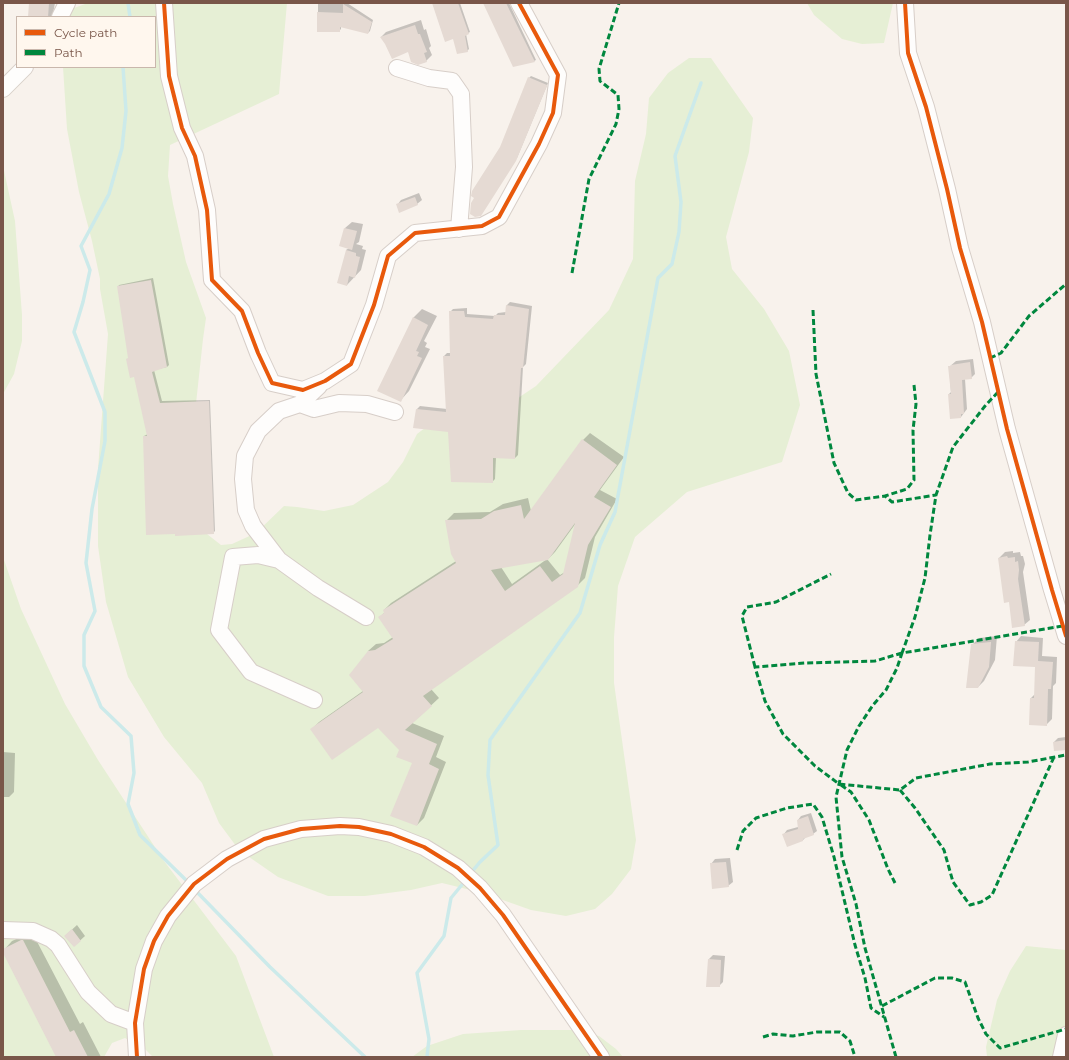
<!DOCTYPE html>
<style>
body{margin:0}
#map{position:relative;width:1069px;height:1060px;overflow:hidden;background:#f8f2ec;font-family:Montserrat,sans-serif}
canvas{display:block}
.frame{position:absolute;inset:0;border:4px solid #795649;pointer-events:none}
.legend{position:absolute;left:16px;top:16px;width:140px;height:52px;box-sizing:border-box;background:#fff7ee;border:1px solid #c9b7ac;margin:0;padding:5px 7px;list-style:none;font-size:12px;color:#795649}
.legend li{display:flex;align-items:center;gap:8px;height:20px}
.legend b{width:20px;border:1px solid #c9b7ac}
</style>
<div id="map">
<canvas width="1069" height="1060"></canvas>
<div class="frame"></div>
<ul class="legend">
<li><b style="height:5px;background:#e8590c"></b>Cycle path</li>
<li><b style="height:5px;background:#00873e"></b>Path</li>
</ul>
</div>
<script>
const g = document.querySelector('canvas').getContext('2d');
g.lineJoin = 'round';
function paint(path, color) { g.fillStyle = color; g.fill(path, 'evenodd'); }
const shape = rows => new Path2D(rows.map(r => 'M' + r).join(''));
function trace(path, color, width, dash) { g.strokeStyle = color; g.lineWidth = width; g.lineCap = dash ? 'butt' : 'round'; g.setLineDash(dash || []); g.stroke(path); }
paint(shape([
 [88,3,287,3,279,94,170,145,168,176,173,204,186,262,206,318,203,339,194,422,207,534,221,545,232,544,256,533,284,506,297,507,324,511,353,505,388,482,403,462,417,434,434,421,500,410,536,386,609,310,633,259,635,181,646,134,649,98,668,73,689,58,711,58,753,118,749,152,726,237,732,269,764,309,789,351,800,405,782,462,687,492,635,537,618,586,614,637,614,683,636,840,631,869,612,894,595,909,566,916,531,910,483,893,442,883,411,890,365,896,328,896,278,877,239,850,219,823,202,783,164,737,128,677,106,602,98,546,98,469,108,334,100,289,100,279,92,241,79,192,67,129,63,67,155,67,155,17,63,17,63,12],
 [807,3,893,3,884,43,862,44,842,39,814,15],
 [3,166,15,221,22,315,22,341,14,374,3,394],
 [3,557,21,609,65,704,98,760,164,861,236,956,274,1057,153,1057,144,1048,125,1038,112,1043,104,1057,3,1057],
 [1026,946,1066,950,1066,1057,987,1057,986,1047,997,1000,1010,971],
 [521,1030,574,1030,599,1036,616,1049,623,1057,412,1057,427,1046,463,1034]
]), '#e6efd5');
paint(shape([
 [30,3,55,3,53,14,50,17,29,17],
 [318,3,347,3,373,20,370,31,368,33,341,26,341,29,339,31,318,31],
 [433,3,460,3,470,32,466,34,469,49,467,51,454,38],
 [484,3,509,3,536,60,534,61],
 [421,20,424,30,426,29,431,46,429,48,432,55,426,61,408,51,386,43,381,37,386,32],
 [531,76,548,83,517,158,481,214,529,78],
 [419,193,422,200,417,204,397,205,401,200],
 [352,222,363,224,359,242,356,244,363,246,362,249,366,250,361,270,347,285,346,250,349,248,345,228],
 [153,278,169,365,167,367,154,370,162,401,210,400,215,531,213,533,144,436,148,434,135,376,129,358,118,287,119,285],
 [510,302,532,306,526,364,523,367,518,455,515,458,496,457,495,479,492,482,449,431,414,427,417,409,420,406,447,409,444,356,447,353,451,353,450,312,453,309,467,308,467,314,495,316,498,313,506,312,507,305],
 [422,309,437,316,424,341,427,343,425,347,430,349,409,391,400,401,413,318],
 [973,359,975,374,971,378,965,379,967,409,961,417,949,394,951,392,949,367,956,361],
 [590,433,624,457,600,490,617,499,595,537,585,578,577,586,431,689,439,698,412,723,444,736,436,757,446,762,424,818,417,825,413,762,378,726,312,729,319,722,363,691,368,651,376,644,384,643,393,637,380,617,385,612,384,610,391,603,456,561,447,520,454,513,490,512,503,504,528,498,531,511,583,440],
 [576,523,565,572,560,575,547,559,512,584,501,567,548,559,555,552],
 [1013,551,1013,553,1020,552,1021,556,1023,556,1025,564,1023,572,1030,620,1024,625,1010,601,999,558,1005,552],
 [997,636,995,660,984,681,978,687,972,645,979,638],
 [1021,636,1043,638,1042,656,1057,657,1056,683,1053,686,1052,719,1047,724,1031,698,1035,694,1036,666,1016,642],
 [1066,737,1066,749,1054,742,1058,738],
 [3,752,15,753,14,792,9,797,3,797],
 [811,813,817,831,813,834,806,837,803,840,784,834,787,830,798,827,798,820,801,816],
 [730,858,733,882,728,886,711,864,715,859],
 [77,925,85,936,74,946,65,936],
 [32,932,80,1024,83,1022,101,1057,57,1057,3,951,12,941],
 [713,955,725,956,723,982,719,986,709,959]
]), '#0003');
trace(shape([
 [128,3,130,17],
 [123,67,126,111,122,148,109,194,81,246,90,270,83,302,74,332,105,412,105,441,92,509,86,563,95,611,84,635,84,666,101,707,131,736,134,773,128,804,140,835,189,883],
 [470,874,480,862,498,845,488,775,490,740,580,613,600,545,615,512,658,278,672,264,679,232,681,202,675,156,701,83],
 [194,889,270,967,365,1057],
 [427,1057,429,1039,417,973,444,936,451,898,465,881]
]), '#cceaea', 3.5);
paint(shape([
 [29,3,49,3,48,17,28,17],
 [432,3,458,3,469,34,465,36,468,52,457,54,453,39,445,42],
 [483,3,506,3,535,62,513,67],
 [343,4,372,22,368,34,340,27,340,32,317,32,317,12,343,13],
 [415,25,418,34,420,34,427,52,424,53,427,62,418,65,411,62,408,52,392,59,385,44,380,37],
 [528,77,547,85,547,86,516,161,481,216,475,217,470,214,471,203,474,198,471,196,472,191,500,147],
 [415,197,418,205,399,213,396,204],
 [344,228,357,231,352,250,339,246],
 [346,250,356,253,356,256,360,257,355,278,349,276,347,286,337,283],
 [151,280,167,367,152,372,160,403,209,401,214,534,175,536,175,534,146,535,143,436,147,436,134,377,130,378,126,359,128,358,117,286],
 [506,305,529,309,523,368,521,368,515,459,493,458,493,483,451,482,448,432,413,428,416,409,446,412,443,356,450,356,449,311,464,311,465,317,493,319,494,315,505,315],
 [413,317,428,325,416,351,419,352,417,356,422,358,401,402,377,391],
 [970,362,972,379,962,380,964,414,961,414,961,418,950,419,948,394,951,394,948,366,951,366,951,365],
 [582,439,617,465,594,497,611,507,588,545,578,587,423,696,432,706,405,730,437,744,429,764,439,769,417,826,390,816,412,763,396,757,399,750,378,728,332,760,310,729,363,692,349,675,368,651,375,650,393,639,378,617,384,613,383,610,456,563,451,554,445,520,481,519,494,511,521,505,524,519],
 [575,523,563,574,552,582,540,566,505,591,491,570,548,560],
 [1007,556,1008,558,1015,557,1015,562,1018,561,1019,570,1018,579,1025,626,1012,628,1009,602,1004,603,998,558],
 [1015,641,1039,642,1038,661,1053,662,1051,689,1048,689,1047,726,1029,725,1030,698,1034,698,1035,667,1013,666],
 [991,642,989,667,978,688,966,688,971,644],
 [1066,740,1066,750,1054,751,1053,742],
 [808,816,814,835,803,839,803,841,787,847,782,834,798,829,797,820],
 [726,862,729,887,712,889,710,863],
 [72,929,81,941,74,947,64,936],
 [21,940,23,940,70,1032,74,1030,88,1057,56,1057,3,953,3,949],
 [708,959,721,960,720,987,706,987]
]), '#e5dad3');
const minor = shape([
 [164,3,169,76,182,128,195,156,207,210,212,280,242,311,258,353,272,383,303,390,325,381,351,364,374,305,388,256,415,233,482,226,499,217,539,144,553,113,558,75,519,3],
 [905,3,908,53,926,107,947,189,960,248,982,322,1007,429,1052,590,1066,636],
 [60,17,67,3],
 [397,68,429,78,452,81,461,94,464,167,459,229],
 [3,89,25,67],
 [319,386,300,404,279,411,258,431,245,456,243,479,246,510,253,526,279,560,318,588,366,617],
 [300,404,314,409,339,403,367,404,395,412],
 [279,560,258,555,233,557,219,630,251,672,314,700],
 [3,930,33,931,51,939,58,945,88,992,111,1014,135,1023],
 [137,1057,135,1023,144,969,154,941,168,916,194,884,227,859,264,839,301,829,340,826,359,827,391,834,424,847,458,868,480,888,503,915,601,1057],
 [1061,1057,1066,1035]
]);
trace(minor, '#d7cec8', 18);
trace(minor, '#fefdfc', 16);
trace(shape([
 [572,273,589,179,616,124,619,109,618,95,600,81,599,69,619,3],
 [813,310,816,374,834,463,848,493,856,500,885,496],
 [990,358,1001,353,1029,316,1066,284],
 [914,385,916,404,913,430,914,480,907,489,885,496,892,502,936,495],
 [998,392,985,406,953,447,936,495,930,535,925,578,915,617,902,653,1063,626],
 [902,653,875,661,805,663,755,667,765,701,783,734,815,766,839,784,900,790,916,778,990,764,1028,762,1066,755],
 [755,667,742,616,747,607,776,602,831,574],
 [841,785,851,792,869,820,888,869,895,883],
 [900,790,915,808,944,850,953,882,970,905,981,902,992,895,1054,757],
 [737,850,743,831,756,818,787,808,813,804,822,817,834,857,855,945,865,978,871,1008,884,1017],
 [882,1006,935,978,952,978,965,982,978,1018,986,1034,1000,1048,1066,1029],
 [763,1037,773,1034,793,1036,817,1032,840,1032,850,1041,855,1057],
 [896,1057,865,948,856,904,842,857,836,797,847,750,859,726,873,705,886,690,897,668,902,653]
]), '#00873e', 3, [6, 3]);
trace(shape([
 [164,3,169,76,182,128,195,156,207,210,212,280,242,311,258,353,272,383,303,390,325,381,351,364,374,305,388,256,415,233,482,226,499,217,539,144,553,113,558,75,519,3],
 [905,3,908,53,926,107,947,189,960,248,982,322,1007,429,1052,590,1066,636],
 [137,1057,135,1023,144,969,154,941,168,916,194,884,227,859,264,839,301,829,340,826,359,827,391,834,424,847,458,868,480,888,503,915,601,1057]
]), '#e8590c', 4);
</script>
